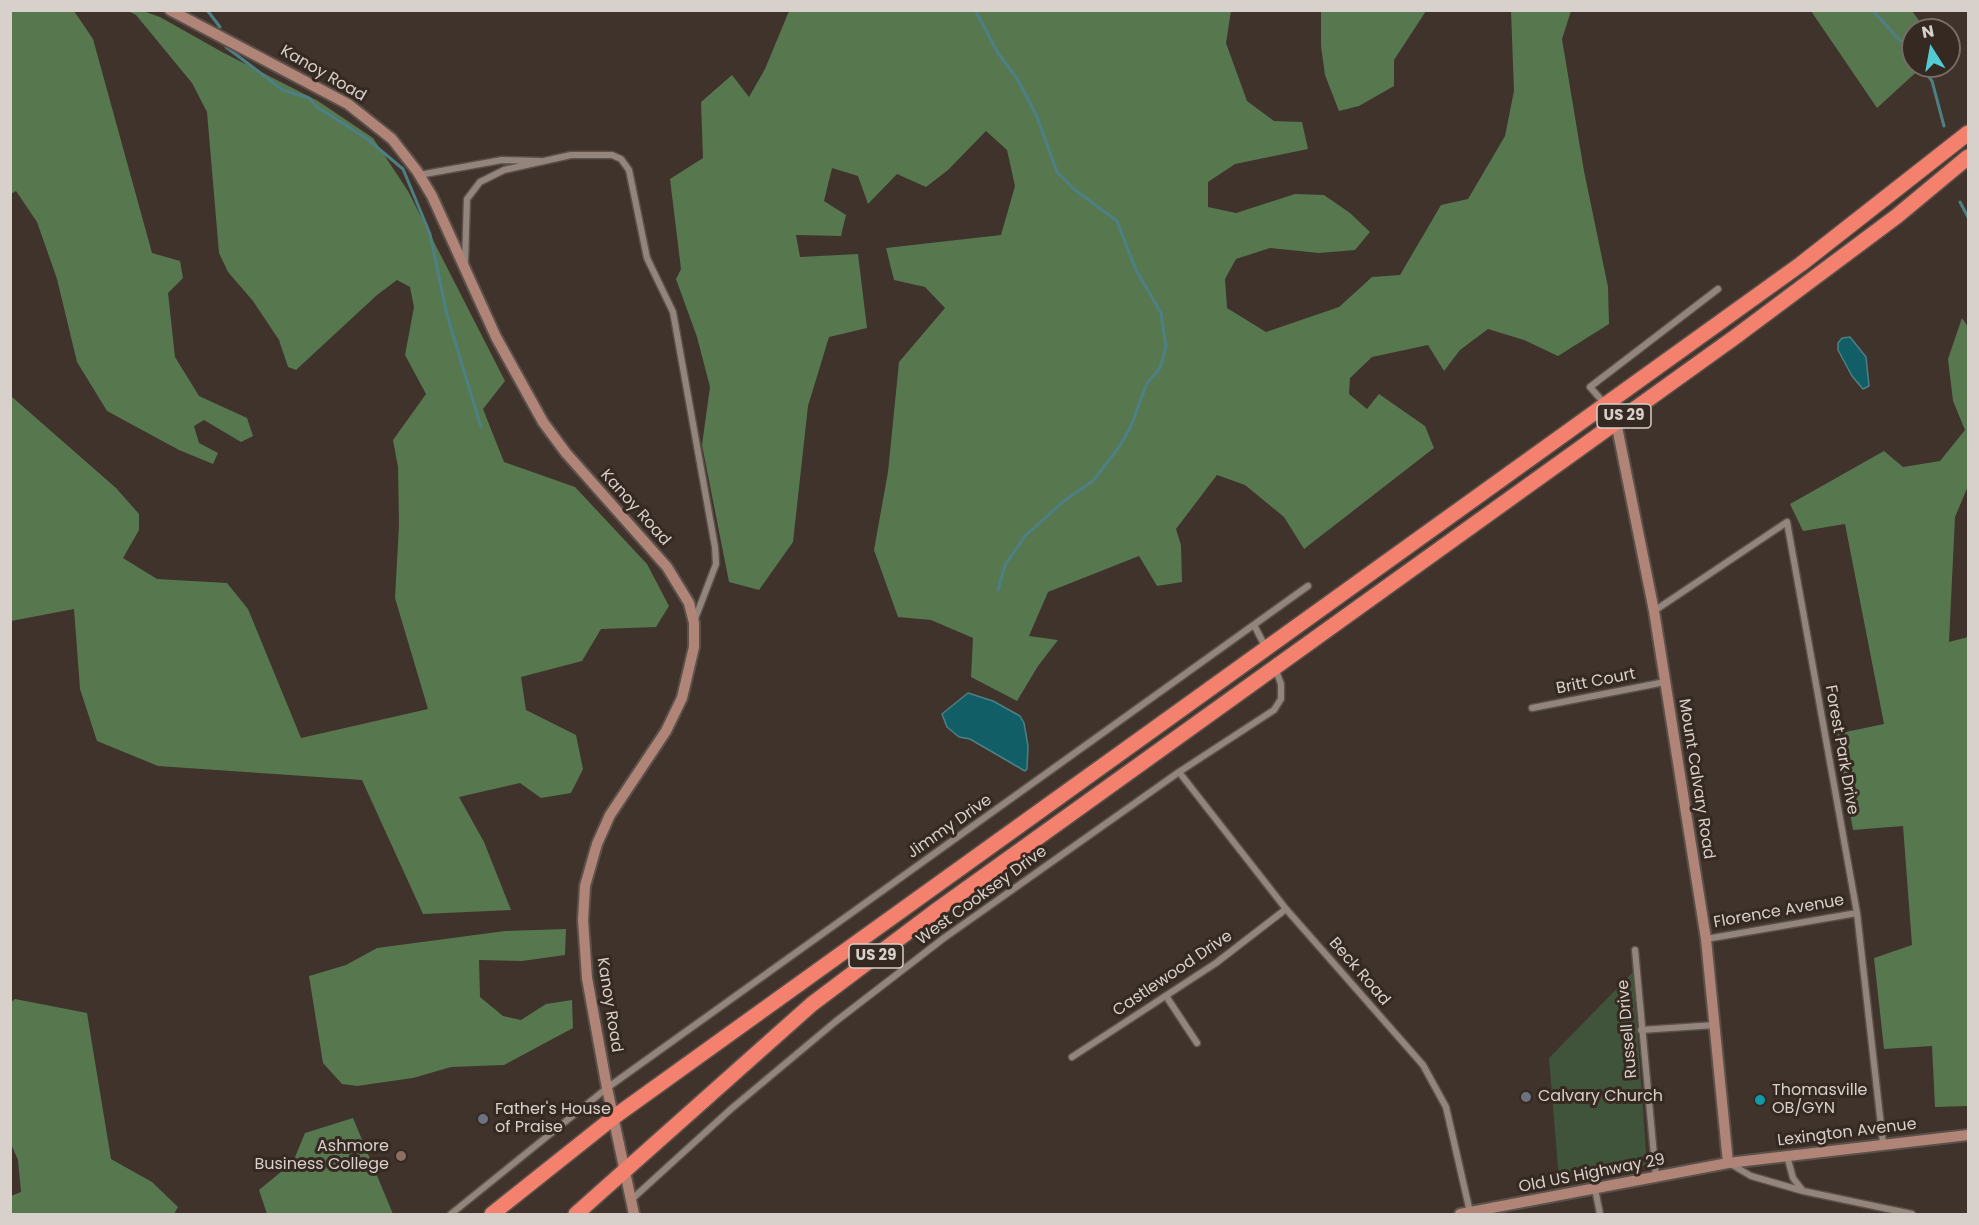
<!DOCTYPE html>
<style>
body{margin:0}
#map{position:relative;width:1979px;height:1225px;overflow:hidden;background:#3f332b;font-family:Poppins,sans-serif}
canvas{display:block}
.frame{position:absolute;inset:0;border:12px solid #d8d0cb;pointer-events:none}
.north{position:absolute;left:1901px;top:18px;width:60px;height:60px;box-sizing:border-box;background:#352921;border:2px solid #766c65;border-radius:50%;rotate:349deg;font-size:16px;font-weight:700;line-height:24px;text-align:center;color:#d8d0cb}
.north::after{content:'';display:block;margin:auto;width:21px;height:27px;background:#51ccd2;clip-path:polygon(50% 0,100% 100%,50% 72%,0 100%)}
</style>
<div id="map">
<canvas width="1979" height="1225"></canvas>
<div class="frame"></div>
<div class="north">N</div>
</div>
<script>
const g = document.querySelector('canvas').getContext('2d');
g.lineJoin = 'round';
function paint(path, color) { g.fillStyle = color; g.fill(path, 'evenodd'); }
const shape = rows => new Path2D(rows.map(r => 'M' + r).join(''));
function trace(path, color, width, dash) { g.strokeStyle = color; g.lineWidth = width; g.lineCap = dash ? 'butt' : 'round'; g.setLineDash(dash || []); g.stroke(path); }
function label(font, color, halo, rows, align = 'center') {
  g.font = font + ' Poppins,sans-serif'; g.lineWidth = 6; g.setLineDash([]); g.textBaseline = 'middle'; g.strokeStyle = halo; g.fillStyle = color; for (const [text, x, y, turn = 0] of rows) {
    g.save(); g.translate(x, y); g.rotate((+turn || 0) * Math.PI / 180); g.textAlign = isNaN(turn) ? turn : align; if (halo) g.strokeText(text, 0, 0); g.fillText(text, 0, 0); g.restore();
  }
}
paint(shape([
 [1633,972,1647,1165,1559,1180,1549,1058]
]), '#40533b');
paint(shape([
 [10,11,74,11,93,39,152,253,180,261,183,278,168,293,175,357,199,396,247,418,253,436,241,442,204,420,194,426,199,443,218,453,213,464,179,450,107,411,77,362,57,279,37,222,16,191,11,194],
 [128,11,143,11,160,17,222,52,318,101,373,138,408,191,505,381,483,409,504,462,575,487,647,564,669,606,656,627,601,629,582,661,521,677,526,710,576,735,583,769,571,793,541,798,520,783,459,797,484,842,511,910,423,914,362,780,158,766,97,741,80,689,74,609,11,621,11,396,116,488,139,514,139,530,123,558,157,579,227,583,248,609,301,738,428,709,395,598,399,525,398,467,393,440,426,394,405,355,414,307,410,287,397,280,377,295,296,370,288,367,279,340,253,301,228,272,219,253,207,112,192,83,136,15],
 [789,11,1231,11,1226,43,1247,101,1274,121,1302,122,1308,149,1235,164,1208,182,1208,207,1236,213,1295,194,1324,195,1350,213,1370,232,1355,250,1319,253,1270,248,1236,259,1225,279,1227,308,1266,332,1339,307,1372,277,1400,275,1441,205,1468,199,1505,136,1514,91,1511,11,1571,11,1562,39,1584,171,1608,287,1609,324,1558,356,1524,340,1488,329,1460,350,1444,371,1428,345,1372,357,1350,378,1349,394,1367,409,1379,394,1425,426,1434,448,1304,549,1284,517,1245,485,1217,475,1176,529,1181,545,1182,582,1157,586,1139,556,1048,592,1029,636,1058,640,1038,666,1017,701,971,677,973,638,931,620,898,617,874,550,888,472,899,362,945,308,925,287,894,280,886,248,1001,235,1015,186,1007,150,986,131,948,170,926,187,897,174,868,204,858,176,832,168,824,201,846,215,841,236,796,235,800,257,858,254,867,328,829,337,808,406,793,542,759,590,729,582,702,445,710,387,697,337,676,279,681,269,670,179,703,158,701,102,732,75,749,97,765,69],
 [1321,11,1426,11,1394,60,1394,86,1359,106,1339,111,1325,75,1321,46],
 [1811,11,1912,11,1926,30,1913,30,1913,66,1923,66,1877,108],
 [1962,318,1968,327,1968,486,1955,517,1949,642,1968,637,1968,1106,1935,1107,1932,1046,1884,1049,1874,958,1912,945,1903,826,1853,830,1836,734,1884,724,1845,524,1803,531,1790,504,1884,451,1903,467,1940,461,1965,430,1953,401,1948,359],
 [566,929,565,955,522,961,479,960,480,997,503,1016,521,1020,546,1004,572,1000,573,1028,504,1065,451,1067,413,1078,357,1086,342,1084,323,1063,309,976,346,965,377,948,505,931],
 [15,999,87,1013,111,1159,152,1182,178,1207,174,1214,11,1214,11,1196,21,1192,18,1160,10,1142,10,1003],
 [353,1118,393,1214,267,1214,259,1190,293,1162,305,1133]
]), '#57774f');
const water = shape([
 [1850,337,1866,357,1869,386,1863,389,1852,376,1838,350,1838,343,1842,338,1850,337],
 [968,693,993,701,1020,716,1024,723,1028,746,1027,769,1025,771,970,739,959,737,947,727,942,714,968,693]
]);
paint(water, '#115e67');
trace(water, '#4d8085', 1.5);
trace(shape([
 [207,10,220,27],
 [975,10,998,53,1018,80,1037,117,1057,172,1074,189,1117,221,1136,270,1161,313,1166,347,1160,368,1147,383,1131,426,1119,447,1093,481,1065,500,1025,536,1005,565,998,590],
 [1872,10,1913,54],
 [226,47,283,90,309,98,317,107,366,138,403,169,430,234,447,315,481,427],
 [1921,66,1932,81,1944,126],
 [1960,202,1968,217]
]), '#4d8085', 3);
const street = shape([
 [419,175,502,160,540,161],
 [465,263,467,199,480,182,504,170,571,155,612,155,621,159,629,170,647,258,673,312,715,547,716,564,695,619],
 [1605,404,1590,387,1718,289],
 [1654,611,1787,522,1857,913,1883,1143],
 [1254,625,1266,648],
 [1532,708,1665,682],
 [1179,772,1286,909,1423,1065,1446,1107,1470,1212],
 [1706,939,1857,913],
 [1635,950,1656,1177],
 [1166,996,1197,1043],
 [1641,1030,1715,1025],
 [1072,1057,1216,963,1286,909],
 [1787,1156,1793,1178,1803,1191,1912,1214],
 [1729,1163,1751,1176,1803,1191],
 [1595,1189,1600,1214],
 [631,1200,731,1109,835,1022,944,938,1179,772,1274,710,1281,699,1281,684,1275,668],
 [451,1214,607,1088,1308,586]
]);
const secondary = shape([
 [170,10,348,104,392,139,417,171,432,196,496,337,543,422,566,453,667,567,689,603,694,623,694,647,682,698,666,731,610,815,597,844,585,886,583,920,587,978,607,1088,634,1214],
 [1606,405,1616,422,1654,611,1706,939,1728,1163],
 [1460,1214,1728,1163,1968,1135]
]);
const highway = shape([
 [492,1214,614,1117,1801,264,1968,133],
 [576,1214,812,1004,937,910,1735,337,1897,216,1968,157]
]);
trace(street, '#5b514a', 9);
trace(secondary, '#5b514a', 14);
trace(highway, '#5b514a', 18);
trace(street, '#94857c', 6);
trace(secondary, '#b18478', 10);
trace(highway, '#f4816e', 15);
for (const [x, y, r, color] of [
 [1526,1097,6,"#6b7280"],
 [1760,1100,6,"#0f9aa8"],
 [483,1119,6,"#6b7280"],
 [401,1156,6,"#8d6e63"]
]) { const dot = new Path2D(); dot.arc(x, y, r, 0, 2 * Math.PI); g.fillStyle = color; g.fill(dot); trace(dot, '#352921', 2); }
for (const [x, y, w] of [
 [1624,416,54],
 [876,956,54]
]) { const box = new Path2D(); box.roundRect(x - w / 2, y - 12, w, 24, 4.5); g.fillStyle = '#352921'; g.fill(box); trace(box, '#d8d0cb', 1.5); }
label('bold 15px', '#d8d0cb', null, [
 ["US 29",1624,416],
 ["US 29",876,956]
]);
label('16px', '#d8d0cb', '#352921', [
 ["Kanoy Road",323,74,30],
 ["Kanoy Road",635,508,48],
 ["Britt Court",1596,682,-11],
 ["Forest Park Drive",1841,750,80],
 ["Mount Calvary Road",1696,779,81],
 ["Jimmy Drive",950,827,-35],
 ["West Cooksey Drive",982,896,-36],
 ["Florence Avenue",1779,912,-10],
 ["Beck Road",1359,972,49],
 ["Castlewood Drive",1173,974,-34],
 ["Kanoy Road",609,1005,81],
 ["Russell Drive",1628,1029,-95],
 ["Lexington Avenue",1847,1133,-7],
 ["Old US Highway 29",1592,1174,-11]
]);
label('16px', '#d8d0cb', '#352921', [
 ["Thomasville",1772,1091],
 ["OB/GYN",1772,1109],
 ["Calvary Church",1538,1097],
 ["Father's House",495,1110],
 ["of Praise",495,1128],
 ["Ashmore",389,1147,"right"],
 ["Business College",389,1165,"right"]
], 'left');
</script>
